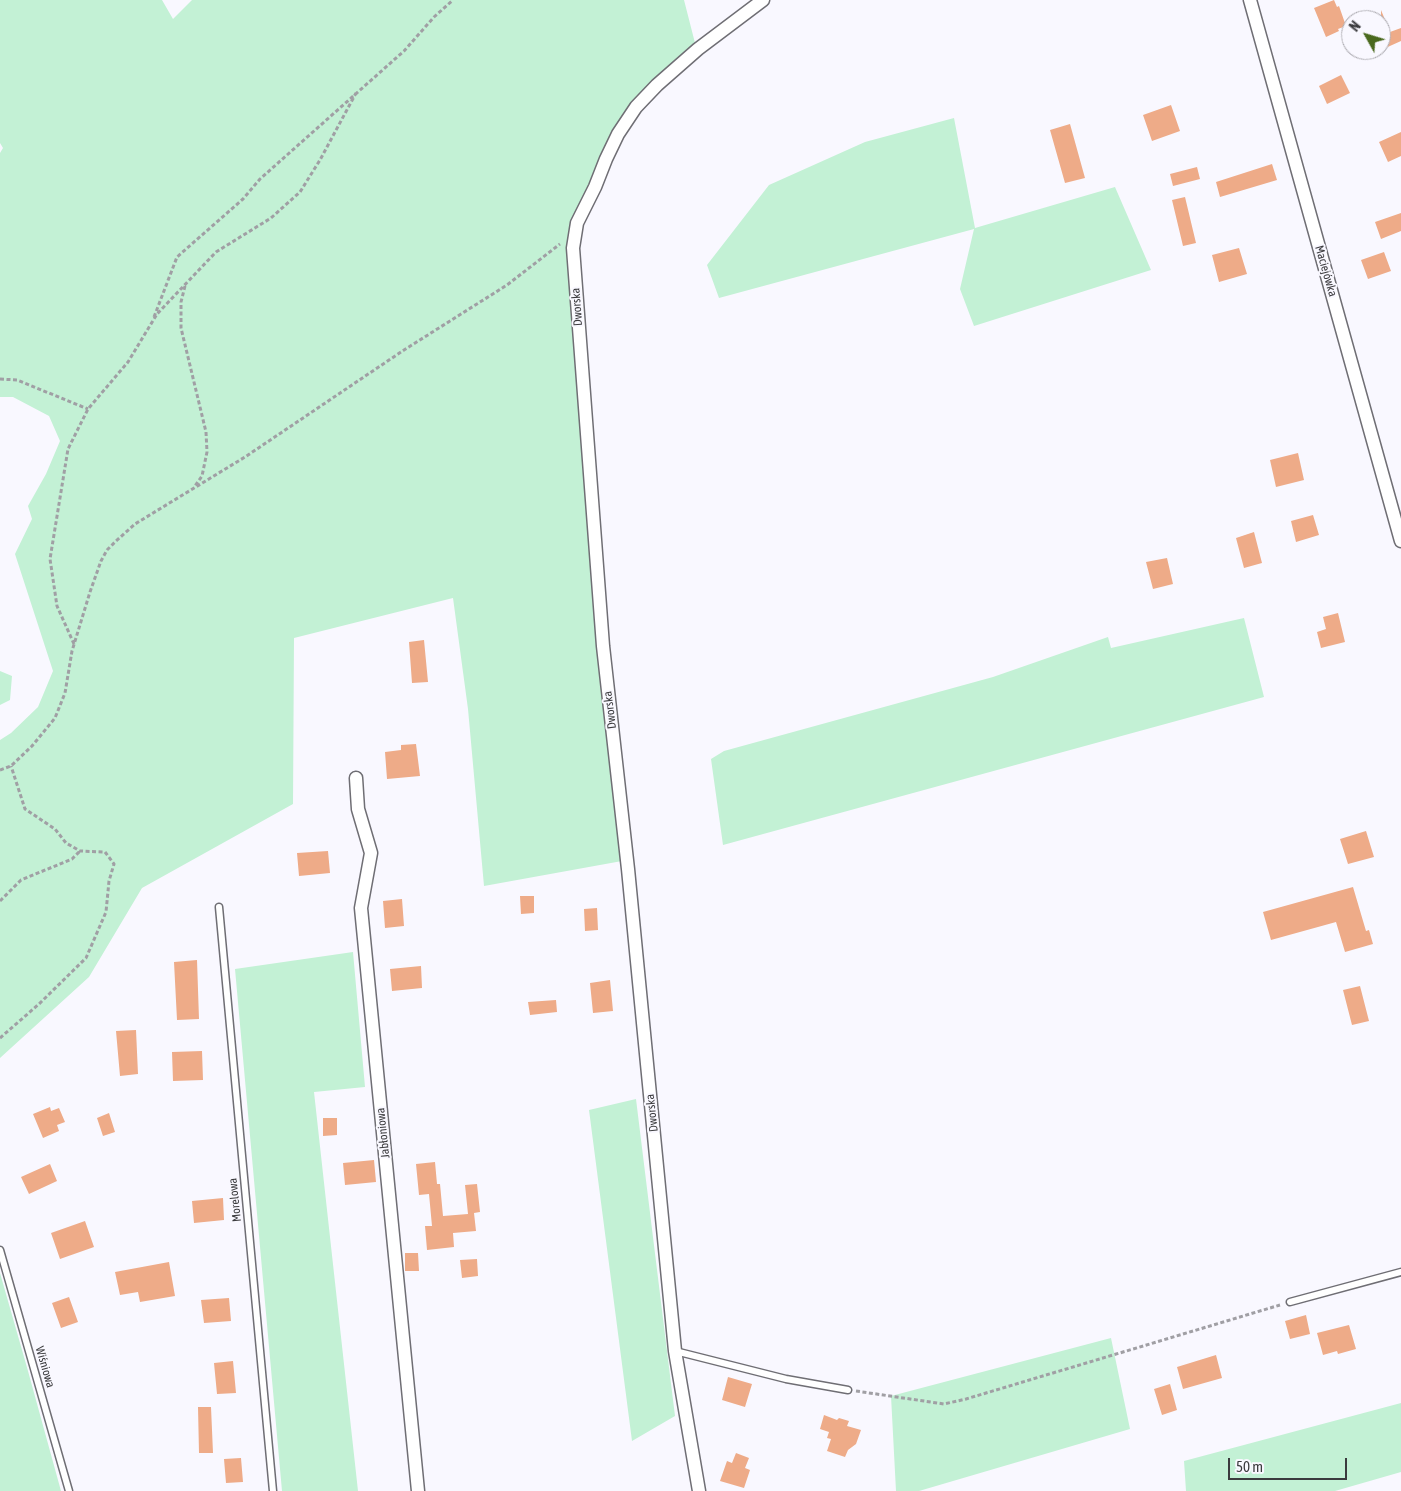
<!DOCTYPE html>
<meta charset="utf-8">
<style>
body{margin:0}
#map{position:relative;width:1401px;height:1491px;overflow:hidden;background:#f9f8ff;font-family:"Asap Condensed",sans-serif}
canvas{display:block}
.north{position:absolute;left:1341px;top:10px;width:50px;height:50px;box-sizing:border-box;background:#f9f8ff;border:1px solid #adacb2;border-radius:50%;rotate:309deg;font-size:14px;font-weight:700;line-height:20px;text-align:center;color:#3b3b3e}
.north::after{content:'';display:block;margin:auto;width:18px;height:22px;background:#4a691e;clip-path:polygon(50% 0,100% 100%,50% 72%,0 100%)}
.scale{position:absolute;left:1228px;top:1458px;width:119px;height:22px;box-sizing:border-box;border:2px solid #3b3b3e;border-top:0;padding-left:6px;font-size:15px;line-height:18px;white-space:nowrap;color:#3b3b3e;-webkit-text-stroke:4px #f9f8ff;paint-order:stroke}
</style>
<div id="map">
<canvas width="1401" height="1491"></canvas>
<div class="north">N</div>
<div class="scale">50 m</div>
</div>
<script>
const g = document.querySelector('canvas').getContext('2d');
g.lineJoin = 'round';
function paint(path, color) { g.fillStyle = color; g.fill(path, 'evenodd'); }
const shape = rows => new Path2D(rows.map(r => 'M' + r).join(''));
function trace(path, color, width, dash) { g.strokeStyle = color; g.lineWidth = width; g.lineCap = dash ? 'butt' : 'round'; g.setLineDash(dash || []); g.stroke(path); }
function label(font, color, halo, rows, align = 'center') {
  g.font = font + ' "Asap Condensed",sans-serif'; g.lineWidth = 4; g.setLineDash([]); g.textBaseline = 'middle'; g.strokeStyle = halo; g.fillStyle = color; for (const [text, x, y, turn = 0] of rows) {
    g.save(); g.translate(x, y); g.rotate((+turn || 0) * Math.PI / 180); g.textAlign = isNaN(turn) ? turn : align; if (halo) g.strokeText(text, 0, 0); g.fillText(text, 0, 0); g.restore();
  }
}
paint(shape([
 [0,0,162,0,173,19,192,0,684,0,695,43,647,87,599,161,567,242,574,336,622,861,484,886,468,709,453,598,294,638,293,804,142,888,89,977,0,1058,0,740,11,733,38,707,53,671,15,554,32,519,28,506,46,474,60,441,49,416,13,397,0,397,0,153,3,148,0,143],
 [954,118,975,228,1115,187,1151,270,974,326,960,289,974,229,719,298,707,265,769,185,865,142],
 [1244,618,1264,697,723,845,711,759,724,751,993,677,1108,637,1111,648],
 [0,671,12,676,10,700,0,705],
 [353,952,365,1087,314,1092,358,1491,282,1491,235,969],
 [636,1099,675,1416,632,1441,589,1110],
 [0,1273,28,1371,61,1491,0,1491],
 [1111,1338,1130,1429,919,1491,896,1491,891,1396],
 [1401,1403,1401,1472,1335,1491,1186,1491,1184,1461]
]), '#c3f1d5');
paint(shape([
 [1334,0,1337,7,1339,6,1346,26,1338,29,1339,31,1326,37,1314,8],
 [1381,10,1390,32,1401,28,1401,41,1381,50],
 [1341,75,1350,93,1327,104,1319,86],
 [1171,105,1180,131,1152,141,1143,115],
 [1070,124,1085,178,1065,183,1050,130],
 [1401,132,1401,156,1388,162,1379,142],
 [1272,164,1277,180,1220,197,1216,182],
 [1197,167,1200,179,1173,186,1170,174],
 [1185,197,1196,243,1183,246,1172,200],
 [1401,213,1401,231,1381,239,1375,222],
 [1239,248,1247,274,1219,282,1212,255],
 [1384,252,1391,271,1368,279,1361,260],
 [1298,453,1304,480,1276,487,1270,460],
 [1313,515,1319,535,1296,542,1291,521],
 [1254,532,1262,563,1244,568,1236,538],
 [1167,558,1173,584,1153,589,1146,562],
 [1338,613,1345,642,1321,648,1317,632,1326,629,1323,617],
 [424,640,428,682,412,683,409,642],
 [416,744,420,776,387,779,385,752,401,750,401,745],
 [1366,831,1374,857,1348,864,1340,839],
 [328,851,330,873,299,876,297,853],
 [1353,887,1366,931,1369,930,1373,944,1345,952,1336,922,1271,940,1263,912],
 [520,896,534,896,534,913,521,914],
 [402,899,404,926,385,928,383,901],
 [597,908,598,930,585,931,584,909],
 [197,960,199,1019,177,1020,174,962],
 [421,966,422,988,392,991,390,969],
 [610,980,613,1011,593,1013,590,983],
 [1360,986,1369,1021,1352,1025,1343,990],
 [556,1000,557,1012,530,1015,528,1002],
 [136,1030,138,1074,120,1076,116,1031],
 [202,1051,203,1080,173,1081,172,1052],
 [50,1107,51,1111,59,1108,65,1122,57,1125,59,1131,43,1138,33,1114],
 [109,1113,115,1132,103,1136,97,1118],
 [323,1118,337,1118,337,1135,323,1136],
 [374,1160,376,1182,345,1185,343,1163],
 [435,1162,437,1184,440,1184,443,1216,468,1214,465,1185,477,1184,480,1212,474,1213,476,1231,453,1233,454,1247,427,1250,425,1226,432,1226,429,1194,419,1195,416,1164],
 [50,1164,57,1181,29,1194,21,1177],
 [223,1198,224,1220,194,1223,192,1201],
 [85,1221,94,1247,60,1259,51,1233],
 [405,1253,418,1253,419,1271,405,1271],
 [477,1259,478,1276,462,1278,460,1260],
 [169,1262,175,1296,140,1302,138,1292,120,1295,115,1272],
 [69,1297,78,1322,61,1328,52,1303],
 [229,1298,231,1321,204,1323,201,1300],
 [1306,1315,1310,1334,1290,1339,1285,1321],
 [1349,1325,1356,1349,1338,1354,1337,1351,1323,1355,1317,1333],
 [1216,1355,1222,1378,1183,1389,1177,1367],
 [233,1361,236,1393,217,1394,214,1363],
 [728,1377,752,1384,745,1407,722,1400],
 [1170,1384,1177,1410,1162,1415,1154,1389],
 [198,1407,211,1407,213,1453,199,1453],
 [824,1415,837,1420,839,1418,849,1421,847,1426,861,1430,856,1444,848,1450,845,1457,827,1451,831,1439,827,1438,829,1432,820,1429],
 [736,1453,749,1458,745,1468,750,1470,744,1488,720,1481,727,1461,732,1463],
 [241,1458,243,1482,226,1483,224,1459]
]), '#eeab88');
const service = shape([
 [219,907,273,1491],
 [0,1250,69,1491],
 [1290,1302,1401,1272],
 [675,1351,786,1379,848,1390]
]);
const minor = shape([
 [1250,0,1401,541],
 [356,778,358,809,371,853,361,908,418,1491],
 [699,1491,675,1351,628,869,603,646,573,248,577,223,595,187,606,159,618,134,636,107,657,85,698,49,763,0]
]);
trace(service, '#6f6e74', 9);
trace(minor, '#6f6e74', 15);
trace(shape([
 [185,286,181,302,181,328,206,432,207,452,202,476,195,486],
 [154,317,177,257,243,199,260,179,404,51,434,17,453,0],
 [0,379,17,380,88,409],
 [74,644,57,606,50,559,68,449,88,409,128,362,157,314,216,252,271,218,300,192,320,160,356,93],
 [0,770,11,766,32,746,55,718,65,693,72,651,90,592,101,561,107,550,116,541,135,524,245,457,404,350,507,285,560,244],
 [0,901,21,880,72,859,80,851],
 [0,1038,39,1004,86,958,106,912,109,881,114,864,105,852,80,851,66,843,55,829,25,809,11,766],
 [856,1391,944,1404,966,1399,1280,1305]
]), '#a09fa4', 3, [4, 2.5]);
trace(service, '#fff', 6);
trace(minor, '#fff', 12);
label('12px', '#3b3b3e', '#f9f8ff', [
 ["Maciejówka",1326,271,74],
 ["Dworska",577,307,-94],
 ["Dworska",610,710,-97],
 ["Dworska",652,1113,-96],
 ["Jabłoniowa",383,1133,-96],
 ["Morelowa",235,1200,-96],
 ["Wiśniowa",45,1367,74]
]);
</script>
